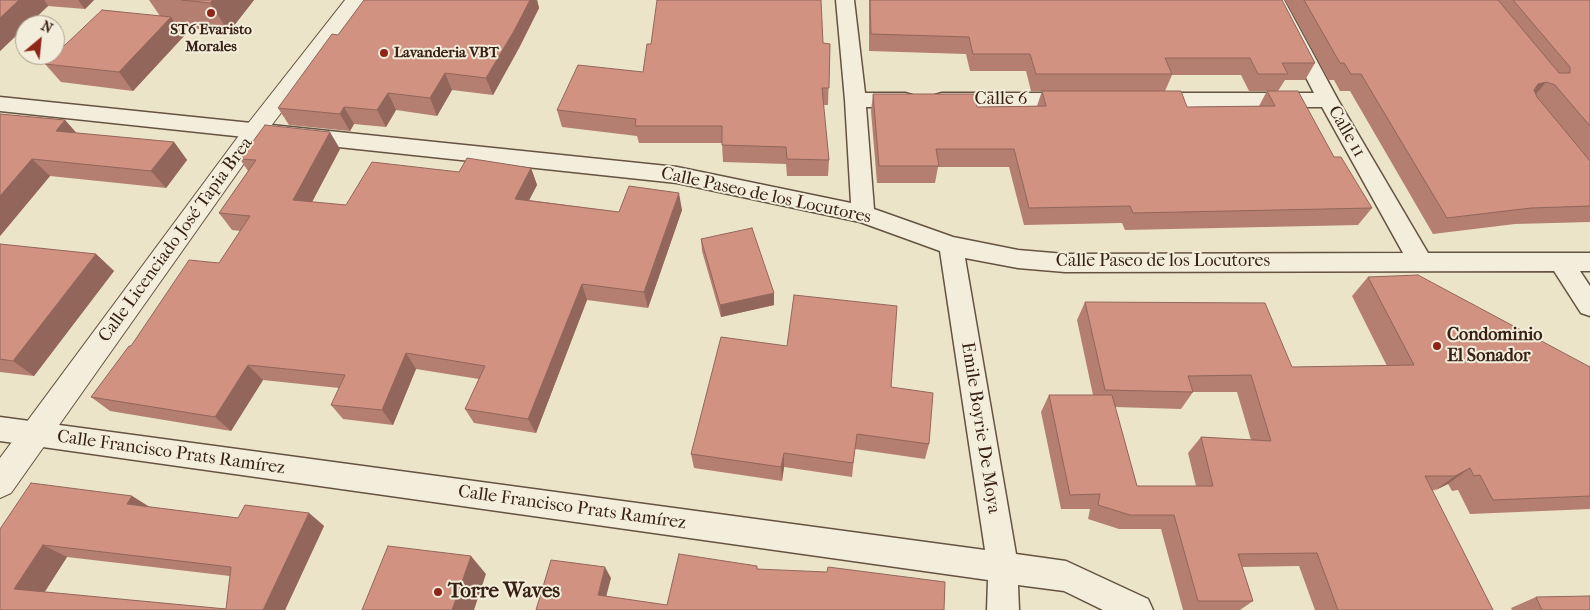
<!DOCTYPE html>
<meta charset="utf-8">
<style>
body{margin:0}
#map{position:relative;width:1590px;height:610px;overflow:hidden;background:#ece4c8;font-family:"IM FELL French Canon",serif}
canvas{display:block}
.north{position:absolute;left:15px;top:15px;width:50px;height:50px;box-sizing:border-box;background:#f3eddb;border:1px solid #a89b8b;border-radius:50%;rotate:28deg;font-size:14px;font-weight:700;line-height:20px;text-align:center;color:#382114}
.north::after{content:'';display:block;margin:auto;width:18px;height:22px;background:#8f2418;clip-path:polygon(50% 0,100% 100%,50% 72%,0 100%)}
</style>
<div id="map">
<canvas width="1590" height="610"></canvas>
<div class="north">N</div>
</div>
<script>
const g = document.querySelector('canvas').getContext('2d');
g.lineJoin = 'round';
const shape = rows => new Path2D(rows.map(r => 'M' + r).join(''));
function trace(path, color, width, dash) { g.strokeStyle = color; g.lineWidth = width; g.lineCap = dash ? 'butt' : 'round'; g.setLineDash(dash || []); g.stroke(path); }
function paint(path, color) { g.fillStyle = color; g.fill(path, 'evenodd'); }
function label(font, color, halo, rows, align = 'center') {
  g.font = font + ' "IM FELL French Canon",serif'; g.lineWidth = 4; g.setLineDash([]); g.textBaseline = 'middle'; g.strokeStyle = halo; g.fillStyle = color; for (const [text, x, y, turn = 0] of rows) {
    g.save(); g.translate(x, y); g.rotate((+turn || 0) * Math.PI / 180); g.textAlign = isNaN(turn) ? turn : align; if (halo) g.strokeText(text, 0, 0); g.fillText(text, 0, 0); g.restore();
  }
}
const minor = shape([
 [836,0,854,0,865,93,905,93,912,95,915,100,912,105,905,107,866,107,874,209,953,237,1018,250,1065,254,1403,253,1322,107,1150,107,1143,105,1140,100,1143,95,1150,93,1314,93,1266,0,1284,0,1338,100,1428,253,1590,253,1590,271,1580,271,1590,286,1590,316,1581,313,1554,271,1065,272,1018,268,965,258,1016,554,1066,561,1148,599,1153,610,1103,610,1064,591,1018,585,1019,610,987,610,988,580,0,441,0,417,985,550,940,251,860,222,677,183,0,111,0,97,677,167,851,203,845,100,836,0],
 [942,93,1072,93,1079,95,1082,100,1079,105,1072,107,942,107,935,105,932,100,935,95,942,93]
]);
const tertiary = shape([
 [345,0,366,0,262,138,11,493,0,498,0,458,246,126,345,0]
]);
trace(minor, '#655241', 3);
trace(tertiary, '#655241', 2);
paint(minor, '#f3eddb');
paint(tertiary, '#f3eddb');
paint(shape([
 [0,0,94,0,85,9,48,6,0,51],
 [149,0,254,0,229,32,178,27,184,36,133,91,61,82,45,64,160,16],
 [364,0,537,0,539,8,519,48,493,95,452,90,437,116,396,110,386,127,354,124,350,131,289,125,278,108,338,35],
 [869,0,1282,0,1315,63,1305,80,1285,80,1278,91,1249,91,1241,75,1172,75,1165,91,1031,91,1026,71,970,71,966,54,869,51],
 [1285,0,1590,0,1590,222,1515,224,1433,234,1350,91,1340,91,1334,80,1329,80],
 [651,44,830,44,828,105,823,105,829,160,828,176,787,176,786,164,723,162,722,143,639,143,637,136,562,127,557,110,643,72],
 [1042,91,1187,107,1259,106,1267,91,1334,157,1372,208,1358,225,1125,230,1122,223,1024,225,1009,167,938,167,935,183,877,183,871,111,873,94,977,107,1037,106],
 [0,114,65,120,76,133,174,142,187,160,166,188,50,176,0,236],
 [340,149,312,202,346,205,459,172,531,168,537,185,529,200,619,212,682,210,648,308,587,300,536,433,474,423,465,409,479,379,416,369,393,425,343,419,331,405,339,388,263,380,231,431,110,411,91,397,131,346,219,263,240,231,232,230,219,213,248,171,240,159],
 [701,239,774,305,721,317,702,251],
 [0,244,96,254,114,271,34,376,0,372],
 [1368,277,1590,367,1590,509,1470,514,1458,490,1452,491,1448,484,1432,491,1493,610,1315,610,1299,566,1242,567,1253,601,1240,610,1183,610,1161,529,1119,529,1088,519,1090,509,1061,509,1041,412,1049,395,1093,395,1077,320,1085,302,1292,367,1387,366,1352,296],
 [1193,392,1237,392,1251,440,1201,437,1188,453,1196,486,1137,486,1115,407,1181,409],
 [891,387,929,444,925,459,855,449,852,477,784,467,782,481,694,468,691,454],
 [132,496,150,507,238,518,309,513,324,526,285,610,0,610,0,529],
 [67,557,230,576,226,609,44,592],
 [1536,597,1590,610,1512,610,1511,608]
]), '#b47e70');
paint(shape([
 [19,0,44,0,48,6,28,25,25,25,25,27,0,51,0,18],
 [78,0,94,0,85,9],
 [213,0,254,0,229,32,210,3],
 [530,0,537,0,539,8,519,48,493,95,486,78],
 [171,17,184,36,133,91,119,72],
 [445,73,452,90,437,116,430,98],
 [1546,82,1532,99,1523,101,1538,84],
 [388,93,396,110,386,127,377,110],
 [344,107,354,124,350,131,340,114],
 [65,120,81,138,56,131],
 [330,132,340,149,304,217,293,200],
 [174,142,187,160,166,188,151,171],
 [32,159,50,176,0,236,0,196],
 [531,168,537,185,521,216,515,199],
 [679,193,682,210,648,308,644,292],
 [96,254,114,271,34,376,13,361],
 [582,284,587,300,536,433,528,419],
 [774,293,774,305,721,317,720,305],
 [406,353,416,369,393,425,382,410],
 [248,365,263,380,231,431,215,417],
 [784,453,784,467,782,481,781,467],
 [1470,468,1448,484,1434,491,1455,476],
 [132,496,152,509,127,504],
 [309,513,324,526,285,610,263,610],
 [43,545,67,557,39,601,14,589],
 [471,556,486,574,474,610,452,610],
 [605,567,611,578,604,605,598,595]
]), '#92665b');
const building = shape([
 [0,0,19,0,0,18,0,0],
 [182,0,213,0,210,3,182,0],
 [364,0,530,0,514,31,486,78,445,73,430,98,388,93,377,110,344,107,340,114,278,108,332,34,338,35,364,0],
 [657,0,821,0,823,43,830,44,829,88,822,88,829,160,787,159,786,147,722,145,722,126,635,126,636,119,557,110,578,65,643,72,647,44,651,44,657,0],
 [870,0,1282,0,1315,63,1282,63,1288,74,1258,74,1250,58,1165,58,1172,74,1036,74,1030,54,973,54,969,37,871,34,870,0],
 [1304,0,1498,0,1559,73,1570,73,1570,67,1513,0,1590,0,1590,126,1555,85,1546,82,1538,84,1534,90,1537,97,1590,161,1590,206,1531,208,1447,218,1361,74,1351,74,1344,63,1340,63,1304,0],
 [102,10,171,17,119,72,45,64,102,10],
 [1042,91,1181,91,1187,107,1275,106,1267,91,1298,91,1334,157,1341,157,1372,208,1133,213,1130,206,1029,208,1014,149,936,149,939,166,879,166,873,94,974,94,977,107,1046,106,1042,91],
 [0,114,65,120,56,131,174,142,151,171,32,159,0,196,0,114],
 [265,125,330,132,293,200,346,205,372,162,459,172,467,158,531,168,515,199,619,212,629,186,679,193,644,292,582,284,528,419,465,409,485,366,406,353,382,410,331,405,345,375,248,365,215,417,91,397,129,346,131,346,189,260,219,263,250,216,219,213,256,160,240,159,265,125],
 [752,228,774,293,720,305,701,239,752,228],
 [0,244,96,254,13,361,0,359,0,244],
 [1418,275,1590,367,1590,496,1493,500,1480,475,1474,476,1470,468,1455,476,1425,476,1493,610,1338,610,1317,553,1238,554,1253,601,1198,601,1174,515,1130,515,1098,505,1100,494,1070,495,1049,395,1112,395,1137,486,1213,486,1201,437,1271,441,1251,375,1188,376,1193,392,1105,390,1085,302,1265,303,1292,367,1414,365,1368,277,1418,275],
 [794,295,897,306,891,387,933,393,929,444,857,434,853,463,784,453,781,467,691,454,721,337,787,346,794,295],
 [31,483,132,496,127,504,238,518,245,505,309,513,263,610,0,610,0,529,31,483],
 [43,545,231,567,226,609,14,589,43,545],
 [388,546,471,556,452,610,362,610,388,546],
 [679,554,757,566,757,569,827,572,828,567,945,582,944,610,536,610,551,560,605,567,598,595,667,605,679,554],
 [1590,596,1590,610,1542,610,1536,597,1590,596]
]);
paint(building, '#d19282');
trace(building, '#92665b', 1);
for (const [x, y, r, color] of [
 [211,13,5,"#8f2418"],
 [384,53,5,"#8f2418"],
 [1437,346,5,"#8f2418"],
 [438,592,5,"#8f2418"]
]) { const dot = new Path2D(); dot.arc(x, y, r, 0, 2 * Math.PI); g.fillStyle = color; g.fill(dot); trace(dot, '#f3eddb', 2); }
label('bold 15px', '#382114', '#f3eddb', [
 ["ST6 Evaristo",211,30],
 ["Morales",211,47],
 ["Lavanderia VBT",394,53,"left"]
]);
label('18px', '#382114', '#f3eddb', [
 ["Calle 6",1001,100],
 ["Calle 11",1346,132,60],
 ["Calle Paseo de los Locutores",766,196,12],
 ["Calle Licenciado José Tapia Brea",176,240,-54],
 ["Calle Paseo de los Locutores",1163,262],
 ["Emile Boyrie De Moya",980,428,81],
 ["Calle Francisco Prats Ramírez",171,453,8],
 ["Calle Francisco Prats Ramírez",572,508,8]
]);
label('bold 18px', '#382114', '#f3eddb', [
 ["Condominio",1447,336],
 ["El Sonador",1447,357]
], 'left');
label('bold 21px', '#382114', '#f3eddb', [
 ["Torre Waves",448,592]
], 'left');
</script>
